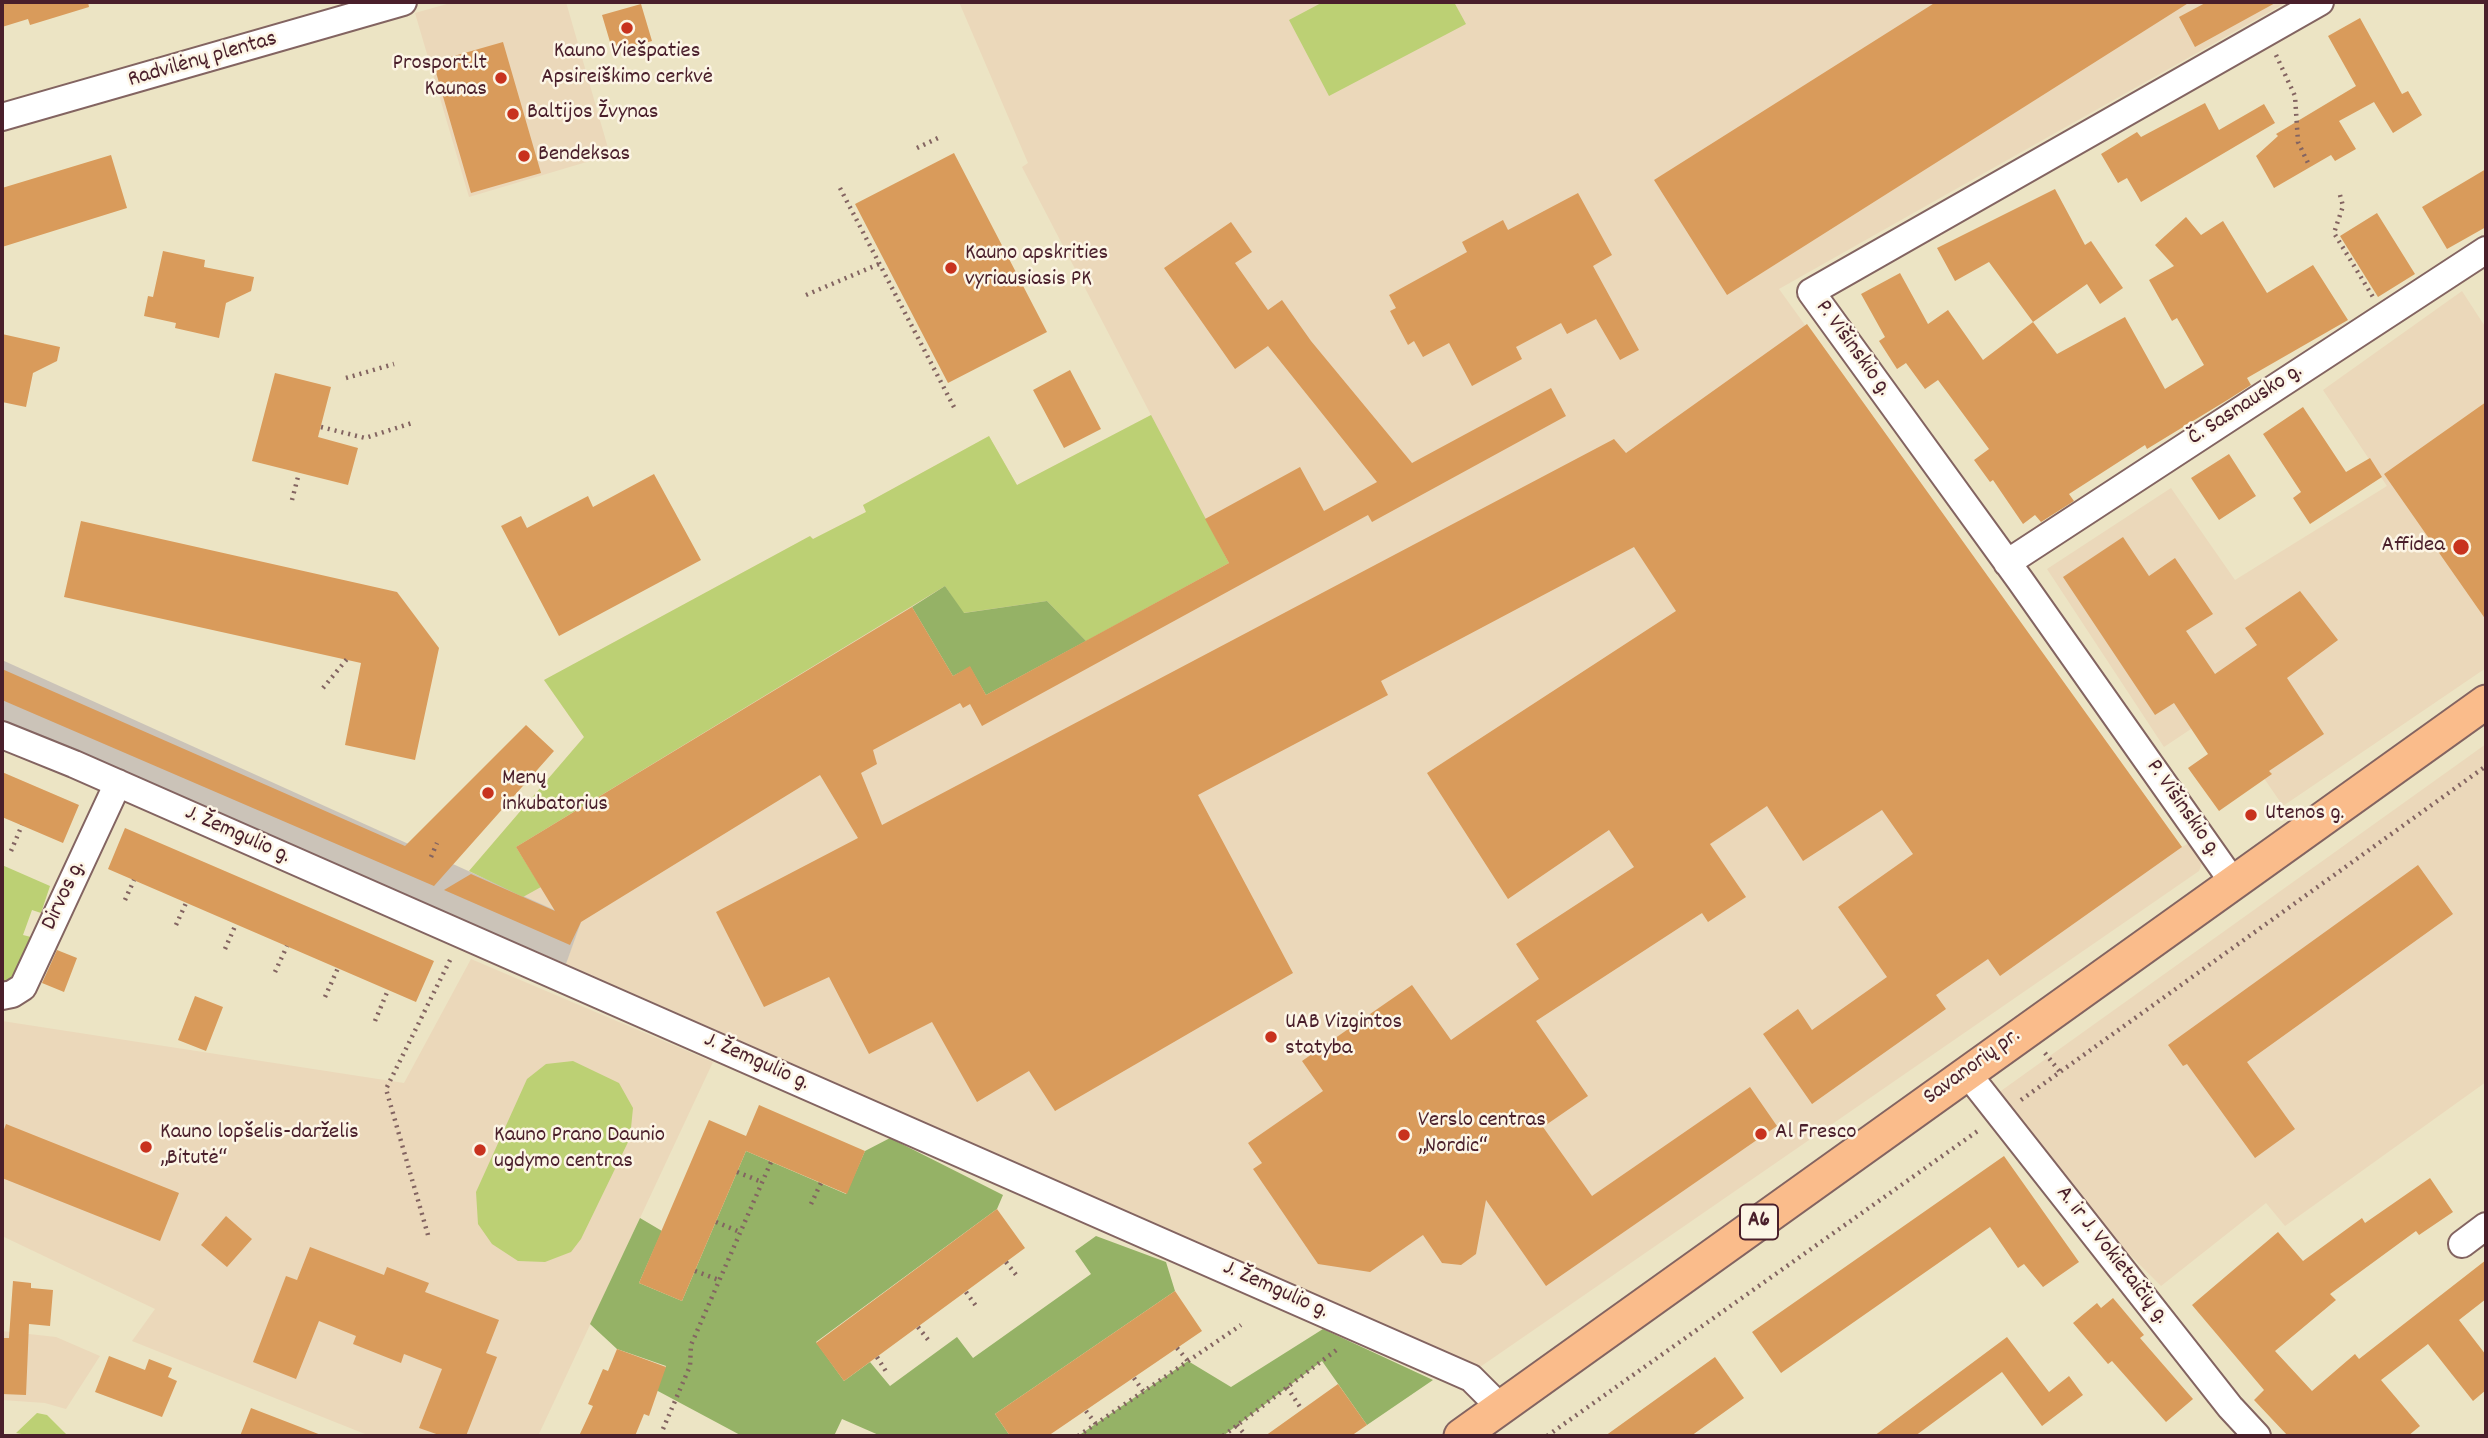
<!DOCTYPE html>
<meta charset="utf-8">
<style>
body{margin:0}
#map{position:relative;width:2488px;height:1438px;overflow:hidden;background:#ece4c4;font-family:Dekko,sans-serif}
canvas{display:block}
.frame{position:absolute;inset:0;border:4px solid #4a1f2b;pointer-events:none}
</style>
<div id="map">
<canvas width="2488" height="1438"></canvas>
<div class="frame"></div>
</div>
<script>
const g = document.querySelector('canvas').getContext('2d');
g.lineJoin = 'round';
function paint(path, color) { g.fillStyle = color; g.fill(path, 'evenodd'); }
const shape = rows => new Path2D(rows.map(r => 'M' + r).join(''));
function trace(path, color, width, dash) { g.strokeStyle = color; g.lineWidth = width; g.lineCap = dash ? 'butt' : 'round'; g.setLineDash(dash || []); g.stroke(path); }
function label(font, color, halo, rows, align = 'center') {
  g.font = font + ' Dekko,sans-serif'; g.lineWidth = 5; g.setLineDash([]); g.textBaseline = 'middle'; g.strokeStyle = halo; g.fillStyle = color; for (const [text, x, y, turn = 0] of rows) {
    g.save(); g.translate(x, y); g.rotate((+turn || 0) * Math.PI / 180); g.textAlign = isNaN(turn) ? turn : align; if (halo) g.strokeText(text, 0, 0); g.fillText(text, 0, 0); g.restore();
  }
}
paint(shape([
 [454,2,566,2,610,155,469,197,415,13],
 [959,2,2287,2,1779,289,2182,847,2189,843,2202,863,2199,871,1480,1367,566,964,580,922,469,871,584,737,544,680,810,536,813,539,866,512,863,505,989,436,1017,485,1151,415,1022,167,1028,163],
 [2462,291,2486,328,2486,668,2283,806,2218,711,2164,747,2047,569,2171,488,2235,580,2387,486,2323,390],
 [2486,744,2486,1082,2285,1226,2266,1203,2161,1286,2091,1216,1998,1093],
 [471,959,713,1062,538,1436,370,1436,132,1341,155,1309,2,1236,2,1021,404,1083],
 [2,1331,56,1337,100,1356,66,1409,45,1403,2,1400]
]), '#ebd8ba');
paint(shape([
 [2,660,581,922,566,964,2,723]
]), '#cbc3b8');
paint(shape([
 [1323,2,1454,2,1466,24,1329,96,1289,20],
 [1151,415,1229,563,1086,641,1047,601,963,613,945,586,516,847,541,887,523,897,469,871,584,737,544,680,810,536,813,539,866,512,863,505,989,436,1017,485],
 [2,865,50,886,41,913,32,910,23,935,31,937,15,977,2,982],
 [573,1061,619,1083,633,1108,630,1138,581,1239,571,1252,545,1262,518,1261,492,1244,478,1224,476,1192,527,1079,546,1064],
 [37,1413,47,1415,68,1436,32,1436,16,1433]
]), '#bcd074');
paint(shape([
 [945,586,964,613,1047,601,1086,641,986,695,970,667,953,676,912,607],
 [890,1138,1003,1195,997,1209,816,1342,844,1381,870,1362,890,1386,957,1337,973,1358,1091,1274,1075,1251,1096,1236,1166,1262,1175,1291,995,1414,1010,1436,881,1436,842,1419,834,1436,742,1436,656,1390,666,1366,617,1349,590,1324,640,1218,662,1231,639,1283,682,1301,746,1151,846,1194,865,1151],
 [1323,1329,1433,1380,1367,1425,1322,1361,1223,1436,1078,1436,1188,1361,1231,1387]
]), '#95b266');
paint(shape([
 [2,2,88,2,89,7,30,25,28,19,2,27],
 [1936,2,2190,2,1727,295,1654,180],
 [2207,2,2277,2,2195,47,2179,17],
 [641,4,652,41,613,52,602,15],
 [2360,18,2402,94,2408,91,2422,115,2393,133,2374,102,2339,121,2356,149,2335,161,2331,155,2274,188,2256,156,2278,136,2276,134,2356,86,2328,36],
 [503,42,541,173,471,193,433,62],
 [2205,103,2219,130,2264,104,2275,123,2141,202,2127,178,2118,183,2101,154,2137,132,2141,137],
 [954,153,1047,332,948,383,855,204],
 [111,155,127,208,2,247,2,188],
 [2486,169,2486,227,2447,249,2422,207],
 [2055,189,2085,245,2091,241,2123,288,2100,304,2087,284,2033,322,2057,354,2125,317,2165,389,2204,365,2177,318,2172,321,2149,280,2174,266,2155,245,2186,217,2201,235,2223,221,2267,293,2313,265,2348,320,2247,378,2251,385,2229,399,2147,449,2145,445,2069,494,2074,501,2041,522,2035,515,2023,524,1993,480,1990,482,1974,460,1989,449,1938,380,1925,389,1906,363,1897,369,1879,341,1885,337,1861,294,1900,273,1928,324,1948,310,1983,360,2033,322,1989,262,1955,281,1937,248],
 [1578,193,1612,255,1593,266,1639,350,1620,360,1596,319,1567,334,1561,323,1516,347,1522,359,1472,386,1449,343,1423,357,1414,341,1408,345,1390,311,1396,308,1389,295,1467,252,1462,242,1503,220,1508,230],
 [2377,213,2415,274,2378,297,2340,236],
 [1231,222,1252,252,1235,263,1268,310,1282,300,1311,341,1412,463,1551,388,1566,416,1372,522,1368,515,982,726,970,704,963,708,960,703,873,750,877,764,861,773,882,825,1614,439,1626,453,1807,324,2182,847,2000,976,1988,959,1936,995,1946,1009,1812,1104,1763,1034,1798,1009,1812,1030,1887,977,1838,907,1913,854,1882,810,1803,861,1767,806,1710,844,1746,897,1708,922,1702,913,1536,1021,1588,1096,1543,1127,1592,1196,1750,1087,1777,1126,1546,1286,1486,1200,1476,1254,1461,1265,1442,1263,1423,1235,1370,1272,1318,1264,1253,1169,1262,1163,1248,1143,1323,1091,1302,1061,1412,985,1451,1040,1539,979,1516,944,1634,867,1609,830,1508,899,1427,773,1676,611,1634,547,1381,681,1388,695,1198,795,1293,973,1055,1111,1029,1071,977,1102,932,1022,869,1054,829,977,764,1007,716,912,858,838,820,775,581,922,570,945,444,890,471,874,555,911,516,847,912,607,953,676,970,666,986,695,1229,563,1205,519,1300,467,1324,511,1377,482,1268,346,1235,369,1164,268],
 [163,251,205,260,204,267,254,277,251,291,226,303,219,338,175,328,176,323,144,316,148,296,153,297],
 [2,334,60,347,57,361,33,373,26,407,2,402],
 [1070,370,1101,429,1064,448,1033,390],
 [275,373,331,387,318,437,358,448,348,485,252,461],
 [2486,402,2486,620,2384,474],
 [2303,407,2346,472,2370,458,2382,477,2310,524,2293,498,2301,492,2263,434],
 [2229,454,2256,496,2219,520,2191,478],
 [654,474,701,560,559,636,501,526,521,516,527,528,588,496,593,507],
 [81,521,397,592,439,648,415,760,345,745,361,663,64,597],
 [2123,537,2149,576,2175,558,2213,614,2186,631,2215,674,2257,645,2245,628,2300,591,2338,640,2287,678,2324,734,2269,771,2272,774,2219,811,2188,768,2208,754,2174,703,2155,715,2063,577],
 [2,669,405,846,526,725,554,751,434,886,2,700],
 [2,772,79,805,63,843,2,817],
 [125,828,434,961,416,1002,108,869],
 [2418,865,2453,914,2247,1062,2295,1129,2255,1158,2187,1064,2183,1066,2168,1045],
 [57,950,77,958,64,992,42,983],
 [195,996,223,1007,206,1051,178,1040],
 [759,1105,865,1151,847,1194,746,1151,682,1301,639,1283,709,1120,746,1136],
 [6,1124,179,1193,160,1241,2,1178,2,1135],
 [2004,1156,2079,1262,2043,1287,2024,1264,2018,1268,1990,1227,1781,1373,1752,1332],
 [2430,1178,2453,1212,2419,1235,2416,1231,2330,1294,2336,1300,2275,1351,2312,1391,2355,1354,2359,1359,2486,1260,2486,1299,2459,1320,2486,1355,2486,1390,2473,1401,2428,1344,2381,1380,2420,1426,2408,1436,2288,1436,2254,1400,2264,1390,2192,1305,2278,1232,2303,1261,2362,1218,2365,1223],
 [997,1209,1025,1248,844,1381,816,1343],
 [226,1216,252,1239,227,1267,201,1245],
 [310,1247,384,1275,387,1267,429,1283,425,1292,499,1320,486,1353,497,1357,466,1436,442,1436,419,1428,442,1369,404,1354,401,1363,353,1344,356,1336,319,1321,296,1379,253,1362,286,1276,297,1280],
 [13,1281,31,1283,31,1288,53,1290,50,1326,29,1324,26,1395,2,1394,2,1338,9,1338],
 [1175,1291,1202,1331,1048,1436,1010,1436,995,1414],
 [2113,1298,2144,1335,2140,1338,2193,1399,2166,1422,2112,1361,2108,1364,2073,1323,2097,1303,2101,1308],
 [2007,1337,2049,1392,2069,1376,2083,1395,2042,1426,2002,1372,1915,1436,1874,1436],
 [617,1349,666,1367,649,1416,644,1414,635,1436,579,1436,593,1406,588,1404,603,1369,608,1371],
 [109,1356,145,1370,149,1359,172,1368,168,1377,177,1381,162,1417,95,1392],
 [1715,1357,1744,1398,1691,1436,1605,1436],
 [1338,1384,1367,1425,1351,1436,1265,1436],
 [251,1408,321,1435,321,1436,240,1436]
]), '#d99b5b');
const minor = shape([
 [2,117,403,2],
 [2007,563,2486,250],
 [2,735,74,764,1471,1378,1501,1408],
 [2233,882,2020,580,1811,292,2320,2],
 [2,996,12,994,23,987,118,783],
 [1967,1073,2230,1407,2257,1436],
 [2462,1244,2486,1226]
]);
const major = shape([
 [1461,1436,2486,702]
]);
trace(minor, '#836461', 30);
trace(major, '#836461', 37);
trace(shape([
 [2276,55,2295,96,2298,142,2308,163],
 [917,148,938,138],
 [840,188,956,411],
 [2340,195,2343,206,2334,233,2373,297],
 [806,295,879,264],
 [346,378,394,364],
 [321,427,365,438,412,423],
 [292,500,299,473],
 [323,688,347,659],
 [11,851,22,825],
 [431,857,437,843],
 [125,900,134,880],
 [176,925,186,903],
 [225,949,236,924],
 [275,972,287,946],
 [325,997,338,968],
 [375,1021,388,990],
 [2045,1053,2060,1072],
 [2021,1100,2486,766],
 [737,1172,762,1182],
 [811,1204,821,1183],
 [716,1222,740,1232],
 [428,1235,386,1089,452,956],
 [1006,1262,1017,1276],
 [695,1271,719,1280],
 [966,1292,976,1306],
 [918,1327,929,1341],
 [1177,1348,1188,1361],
 [877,1357,887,1373],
 [1134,1378,1143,1391],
 [1287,1387,1302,1410],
 [1086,1411,1096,1424],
 [1237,1425,1246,1436],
 [663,1429,690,1366,691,1345,771,1162],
 [1078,1436,1241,1325],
 [1223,1436,1339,1348],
 [1547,1436,1979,1130]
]), '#836461', 4.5, [2, 5]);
trace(minor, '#fff', 26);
trace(major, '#fabc8b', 33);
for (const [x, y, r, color] of [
 [627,28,7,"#c8321e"],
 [501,78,7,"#c8321e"],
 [513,114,7,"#c8321e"],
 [524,156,7,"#c8321e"],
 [951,268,7,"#c8321e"],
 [2461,547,9,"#c8321e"],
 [488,793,7,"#c8321e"],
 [2251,815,7,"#c8321e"],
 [1271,1037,7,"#c8321e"],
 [1761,1134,7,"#c8321e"],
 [1404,1135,7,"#c8321e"],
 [146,1147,7,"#c8321e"],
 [480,1150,7,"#c8321e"]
]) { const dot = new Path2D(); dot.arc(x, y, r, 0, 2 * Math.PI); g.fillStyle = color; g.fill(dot); trace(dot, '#fcf5e5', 2.5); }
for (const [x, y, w] of [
 [1759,1222,38]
]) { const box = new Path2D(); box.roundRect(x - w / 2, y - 17.5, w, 35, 5); g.fillStyle = '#fcf5e5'; g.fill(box); trace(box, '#4a1f2b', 2); }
label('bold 21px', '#4a1f2b', null, [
 ["A6",1759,1222]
]);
label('23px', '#4a1f2b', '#fcf5e5', [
 ["Kauno Viešpaties",627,53,"center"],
 ["Apsireiškimo cerkvė",627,79,"center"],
 ["Prosport.lt",487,65,"right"],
 ["Kaunas",487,91,"right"],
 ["Baltijos Žvynas",527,114],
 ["Bendeksas",538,156],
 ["Kauno apskrities",965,255],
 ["vyriausiasis PK",965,281],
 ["Affidea",2445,547,"right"],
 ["Menų",502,780],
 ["inkubatorius",502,806],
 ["Utenos g.",2265,815],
 ["UAB Vizgintos",1285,1024],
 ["statyba",1285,1050],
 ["Verslo centras",1418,1122],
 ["„Nordic“",1418,1148],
 ["Kauno lopšelis-darželis",160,1134],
 ["„Bitutė“",160,1160],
 ["Al Fresco",1775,1134],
 ["Kauno Prano Daunio",494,1137],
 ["ugdymo centras",494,1163]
], 'left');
label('23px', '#4a1f2b', '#fcf5e5', [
 ["Radvilėnų plentas",203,61,-16],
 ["P. Višinskio g.",1852,349,54],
 ["Č. Sasnausko g.",2246,406,-33],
 ["P. Višinskio g.",2182,809,55],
 ["J. Žemgulio g.",237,836,24],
 ["Dirvos g.",65,896,-65],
 ["J. Žemgulio g.",756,1063,24],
 ["Savanorių pr.",1973,1068,-36],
 ["A. ir J. Vokietaičių g.",2111,1256,52],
 ["J. Žemgulio g.",1275,1291,24]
]);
</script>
